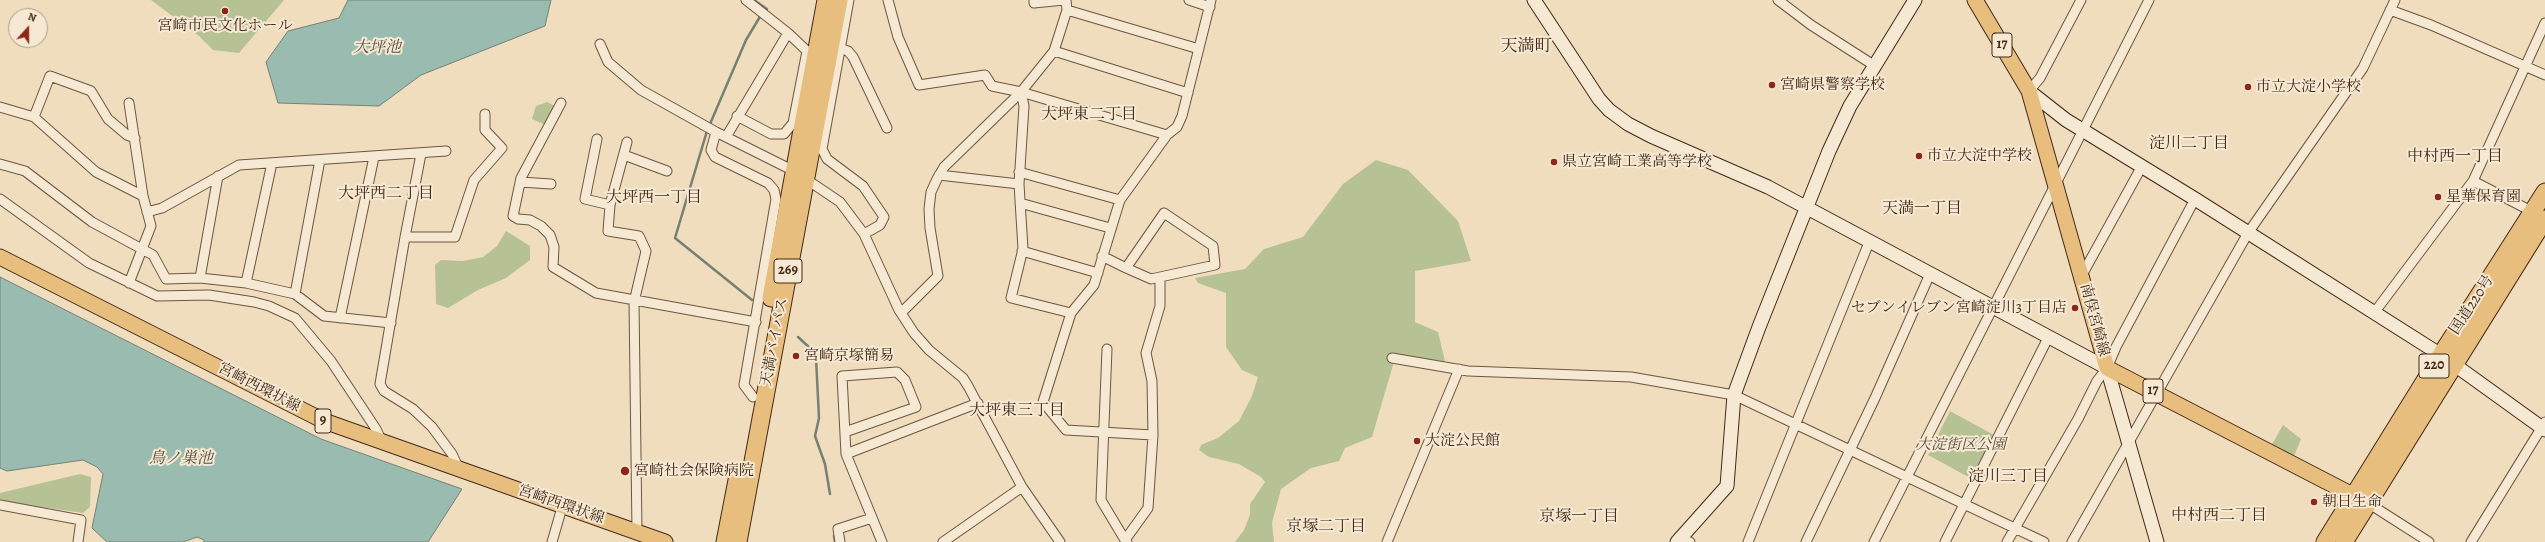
<!DOCTYPE html>
<meta charset="utf-8">
<style>
body{margin:0}
#map{position:relative;width:2545px;height:542px;overflow:hidden;background:#f0ddbd;font-family:Alegreya,serif}
canvas{display:block}
.north{position:absolute;left:8px;top:8px;width:40px;height:40px;box-sizing:border-box;background:#f5e9d4;border:1px solid #ae9c88;border-radius:50%;rotate:21deg;font-size:11px;font-weight:700;line-height:16px;text-align:center;color:#432817}
.north::after{content:'';display:block;margin:auto;width:14px;height:18px;background:#8f2418;clip-path:polygon(50% 0,100% 100%,50% 72%,0 100%)}
</style>
<div id="map">
<canvas width="2545" height="542"></canvas>
<div class="north">N</div>
</div>
<script>
const g = document.querySelector('canvas').getContext('2d');
g.lineJoin = 'round';
function paint(path, color) { g.fillStyle = color; g.fill(path, 'evenodd'); }
const shape = rows => new Path2D(rows.map(r => 'M' + r).join(''));
function trace(path, color, width, dash) { g.strokeStyle = color; g.lineWidth = width; g.lineCap = dash ? 'butt' : 'round'; g.setLineDash(dash || []); g.stroke(path); }
function label(font, color, halo, rows, align = 'center') {
  g.font = font + ' Alegreya,"Noto Serif JP",serif'; g.lineWidth = 4; g.setLineDash([]); g.textBaseline = 'middle'; g.strokeStyle = halo; g.fillStyle = color; for (const [text, x, y, turn = 0] of rows) {
    g.save(); g.translate(x, y); g.rotate((+turn || 0) * Math.PI / 180); g.textAlign = isNaN(turn) ? turn : align; if (halo) g.strokeText(text, 0, 0); g.fillText(text, 0, 0); g.restore();
  }
}
paint(shape([
 [151,0,284,0,239,53,213,50,199,36],
 [547,102,553,105,554,110,546,125,532,119,536,106],
 [1376,160,1408,170,1458,221,1471,261,1415,271,1415,322,1438,332,1445,361,1395,358,1372,437,1345,448,1339,461,1311,468,1281,489,1272,523,1274,542,1235,542,1244,530,1250,515,1250,504,1265,482,1261,477,1239,464,1209,457,1199,450,1201,445,1218,438,1239,421,1252,396,1258,377,1242,370,1226,347,1226,293,1198,283,1195,278,1245,269,1264,249,1303,237,1343,184],
 [506,231,530,246,530,260,506,278,478,290,448,308,436,304,435,265,441,260,463,261,483,257,497,246],
 [1950,411,1994,435,1972,479,1928,455],
 [2283,425,2301,439,2294,456,2271,446],
 [80,474,91,477,90,507,83,513,0,501,0,493]
]), '#b6c294');
const water = shape([
 [348,0,551,0,545,26,421,75,379,106,278,103,266,62,288,31,339,18,348,0],
 [0,277,321,439,462,489,428,542,204,542,204,540,197,537,183,542,107,542,92,528,103,474,97,467,83,460,7,471,0,468,0,277]
]);
paint(water, '#9abcb0');
trace(water, '#778173', 1);
trace(shape([
 [754,0,767,9],
 [752,300,675,238,707,131,746,40,761,15],
 [798,337,811,349,816,358,819,418,815,436,825,464,830,494],
 [834,536,835,542]
]), '#778173', 2.5);
const street = shape([
 [746,0,788,33,807,51,813,51],
 [849,0,822,149,827,159,863,186,884,217,880,225,864,234],
 [888,0,898,37,919,85,985,75,992,86,1021,92,1167,135],
 [1034,0,1034,3,1064,0],
 [1189,0,1210,7],
 [1778,0,1811,25,1875,66],
 [1067,10,1199,49],
 [2390,10,2431,25,2545,75],
 [600,44,608,62,641,90,716,132,794,171,840,202,864,234,899,310,914,333,929,350,963,378,968,386,1022,487,1060,542],
 [839,48,848,51,853,57,887,128],
 [1054,51,1188,93],
 [2029,91,2040,78,2081,0],
 [1021,92,1024,106,1019,184,1023,249,1011,298,1071,313],
 [561,103,521,178,513,216,518,219,530,220,541,226,550,235,554,247,553,267,596,293,756,322],
 [0,107,34,117,96,172,143,196],
 [737,116,771,134,784,134,793,123,807,51],
 [34,117,50,76,91,91,108,119,127,135,135,138],
 [716,132,711,150,715,157,768,183,774,190,776,199,744,385,753,397],
 [726,137,788,33],
 [597,139,585,199,610,205],
 [627,142,610,205,608,231,639,236,646,251,634,302,637,532],
 [421,154,405,237,380,384,384,391,413,409,432,427,452,454,459,469],
 [624,155,667,171],
 [0,164,25,171,92,222,153,255,166,279,200,278,246,283,295,294,324,316,391,323],
 [1019,172,1120,200],
 [939,175,1019,184],
 [2473,181,2535,213],
 [520,182,551,184],
 [0,199,89,263,157,296,209,295,254,302,269,306,295,318,331,361,376,429,382,442],
 [1020,203,1110,228],
 [147,212,162,208,239,165,446,151],
 [405,237,455,237,474,180,502,148,485,130,485,114],
 [1022,251,1098,273],
 [1102,256,1126,268,1151,279,1215,265,1213,246,1164,213,1126,268],
 [2082,275,2142,166],
 [200,278,218,176],
 [129,283,151,226,143,196,129,103],
 [246,283,272,163],
 [295,294,320,160],
 [901,313,938,276,930,228,929,209,931,192,937,179,944,167,1021,92,1054,51,1067,10,1066,0],
 [2374,313,2473,181,2545,23],
 [340,318,374,157],
 [1107,349,1101,500,1125,540],
 [1392,358,1468,371,1631,377,1734,395,2044,542],
 [845,432,916,407,905,380,897,372,842,376,846,454],
 [1153,435,1066,430,1043,402,1071,313,1094,285,1120,200,1167,135,1177,127,1182,116,1211,0],
 [2368,503,2429,542],
 [0,505,81,520,78,542],
 [1679,537,1690,542],
 [552,542,563,504],
 [840,542,838,529,872,518],
 [882,542,846,454,978,403],
 [943,542,1022,487],
 [1127,542,1125,540,1148,508,1153,435,1152,381,1146,353,1160,306,1160,278],
 [1387,542,1459,369],
 [1748,542,1870,240],
 [1806,542,1875,398,1930,274],
 [1874,542,2149,0],
 [1945,542,2049,336],
 [2007,542,2078,419,2097,381,2107,368,2116,347,2195,199],
 [2072,542,2248,233,2363,68,2395,0],
 [2471,542,2545,422]
]);
const secondary = shape([
 [1534,0,1599,99,1609,110,1628,124,1651,136,1768,187,2107,368,2157,542],
 [2029,91,2066,120,2195,199,2441,355,2545,430],
 [1677,542,1727,486,1734,395,1759,327,1829,151,1850,106,1915,0]
]);
const primary = shape([
 [1975,0,2029,91,2107,368,2364,501],
 [0,257,324,421,665,542]
]);
const highway = shape([
 [771,298,826,0],
 [725,542,738,475],
 [738,542,839,0],
 [2325,542,2441,355,2545,192],
 [2344,542,2545,219]
]);
trace(street, '#6e5540', 11);
trace(secondary, '#432817', 15);
trace(primary, '#432817', 17);
trace(highway, '#432817', 19);
trace(street, '#f5e9d4', 9);
trace(secondary, '#f5e9d4', 13);
trace(primary, '#e8be7e', 15);
trace(highway, '#e8be7e', 17);
for (const [x, y, r, color] of [
 [225,11,4,"#8f2418"],
 [1772,85,4,"#8f2418"],
 [2248,87,4,"#8f2418"],
 [1919,156,4,"#8f2418"],
 [1554,162,4,"#8f2418"],
 [2438,197,4,"#8f2418"],
 [2075,308,4,"#8f2418"],
 [796,356,4,"#8f2418"],
 [1417,441,4,"#8f2418"],
 [625,471,5,"#8f2418"],
 [2314,502,4,"#8f2418"]
]) { const dot = new Path2D(); dot.arc(x, y, r, 0, 2 * Math.PI); g.fillStyle = color; g.fill(dot); trace(dot, '#f5e9d4', 1.5); }
for (const [x, y, w] of [
 [2002,45,20],
 [788,271,28],
 [2434,366,30],
 [2153,391,20],
 [323,421,16]
]) { const box = new Path2D(); box.roundRect(x - w / 2, y - 12, w, 24, 3); g.fillStyle = '#f5e9d4'; g.fill(box); trace(box, '#432817', 1); }
label('bold 14px', '#432817', null, [
 ["17",2002,45],
 ["269",788,271],
 ["220",2434,366],
 ["17",2153,391],
 ["9",323,421]
]);
label('15px', '#432817', '#f5e9d4', [
 ["宮崎市民文化ホール",225,26,"center"],
 ["宮崎県警察学校",1780,85],
 ["市立大淀小学校",2256,87],
 ["市立大淀中学校",1927,156],
 ["県立宮崎工業高等学校",1562,162],
 ["星華保育園",2446,197],
 ["セブンイレブン宮崎淀川3丁目店",2067,308,"right"],
 ["宮崎京塚簡易",804,356],
 ["大淀公民館",1425,441],
 ["宮崎社会保険病院",634,471],
 ["朝日生命",2322,502]
], 'left');
label('15px', '#432817', '#f5e9d4', [
 ["国道220号",2472,305,-57],
 ["南俣宮崎線",2094,320,75],
 ["天満バイパス",775,342,-79],
 ["宮崎西環状線",259,388,27],
 ["宮崎西環状線",561,505,19]
]);
label('italic 15px', '#604e36', '#f5e9d4', [
 ["大淀街区公園",1961,445]
]);
label('italic 16px', '#594d3d', '#f5e9d4', [
 ["大坪池",377,48],
 ["鳥ノ巣池",181,459]
]);
label('16px', '#432817', '#f5e9d4', [
 ["大坪東二丁目",1089,115],
 ["淀川二丁目",2189,144],
 ["中村西一丁目",2455,157],
 ["大坪西二丁目",386,194],
 ["大坪西一丁目",654,198],
 ["天満一丁目",1922,209],
 ["大坪東三丁目",1017,411],
 ["淀川三丁目",2008,477],
 ["中村西二丁目",2219,516],
 ["京塚一丁目",1579,517],
 ["京塚二丁目",1326,527]
]);
label('17px', '#432817', '#f5e9d4', [
 ["天満町",1526,47]
]);
</script>
